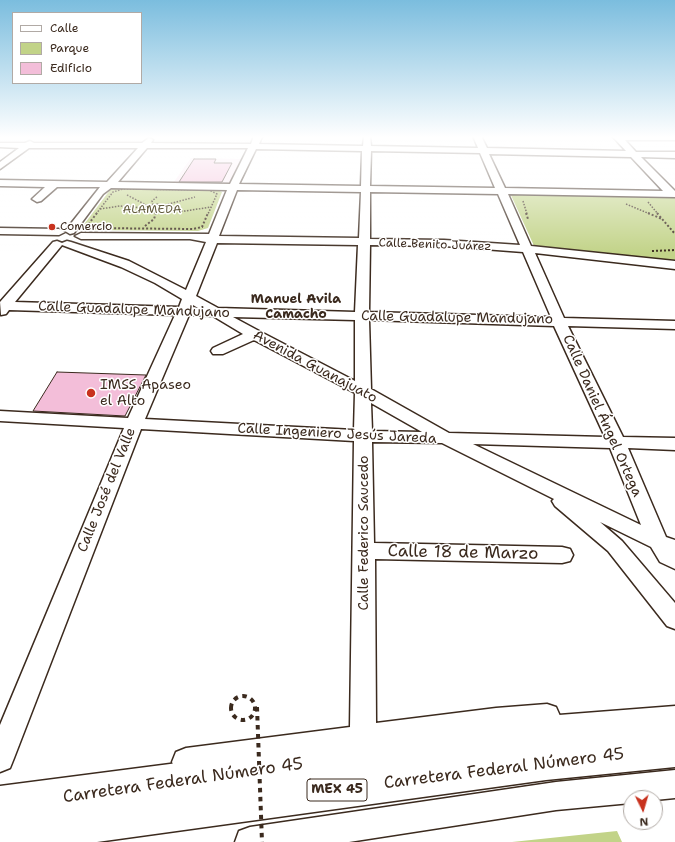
<!DOCTYPE html>
<meta charset="utf-8">
<style>
body{margin:0}
#map{position:relative;width:675px;height:842px;overflow:hidden;background:#fff;font-family:"Shantell Sans",sans-serif}
canvas{display:block}
.legend{position:absolute;left:12px;top:12px;width:130px;height:72px;box-sizing:border-box;background:#fff;border:1px solid #b1aaa5;margin:0;padding:5px 7px;list-style:none;font-size:12px;color:#3b2a1e}
.legend li{display:flex;align-items:center;gap:8px;height:20px}
.legend b{width:20px;border:1px solid #b1aaa5}
.north{position:absolute;left:623px;top:790px;width:40px;height:40px;box-sizing:border-box;background:#fff;border:1px solid #b1aaa5;border-radius:50%;rotate:175deg;font-size:11px;font-weight:700;line-height:16px;text-align:center;color:#3b2a1e}
.north::after{content:'';display:block;margin:auto;width:14px;height:18px;background:#c8321e;clip-path:polygon(50% 0,100% 100%,50% 72%,0 100%)}
</style>
<div id="map">
<canvas width="675" height="842"></canvas>
<ul class="legend">
<li><b style="height:5px;background:#fff"></b>Calle</li>
<li><b style="height:11px;background:#c2d388"></b>Parque</li>
<li><b style="height:11px;background:#f3bed9"></b>Edificio</li>
</ul>
<div class="north">N</div>
</div>
<script>
const g = document.querySelector('canvas').getContext('2d');
g.lineJoin = 'round';
function paint(path, color) { g.fillStyle = color; g.fill(path, 'evenodd'); }
const shape = rows => new Path2D(rows.map(r => 'M' + r).join(''));
function trace(path, color, width, dash) { g.strokeStyle = color; g.lineWidth = width; g.lineCap = dash ? 'butt' : 'round'; g.setLineDash(dash || []); g.stroke(path); }
function label(font, color, halo, rows, align = 'center') {
  g.font = font + ' "Shantell Sans",sans-serif'; g.lineWidth = 3; g.setLineDash([]); g.textBaseline = 'middle'; g.strokeStyle = halo; g.fillStyle = color; for (const [text, x, y, turn = 0] of rows) {
    g.save(); g.translate(x, y); g.rotate((+turn || 0) * Math.PI / 180); g.textAlign = isNaN(turn) ? turn : align; if (halo) g.strokeText(text, 0, 0); g.fillText(text, 0, 0); g.restore();
  }
}
paint(shape([
 [191,158,243,159,230,184,173,183]
]), '#fbecf4');
paint(shape([
 [121,188,214,189,222,192,208,228,198,231,86,230,82,227,110,190],
 [510,193,675,196,675,261,535,248],
 [617,831,622,842,512,842]
]), '#c2d388');
const building = shape([
 [194,159,216,159,214,163,232,163,222,182,179,182,194,159],
 [57,372,146,375,125,416,33,411,57,372]
]);
paint(building, '#f3bed9');
trace(building, '#3b2a1e', 1);
const minor = shape([
 [254,136,262,137,259,144,363,146,364,136,370,136,371,146,478,148,473,136,481,136,487,148,626,151,612,136,675,136,675,140,625,140,636,152,675,152,675,158,641,157,675,191,675,197,508,194,531,246,675,261,675,269,535,253,564,318,675,321,675,329,568,326,623,437,675,438,675,450,628,448,666,537,675,540,675,569,660,562,651,547,600,522,622,541,675,603,675,629,667,626,608,551,555,506,552,501,554,499,442,443,372,442,374,543,562,547,570,549,573,555,570,561,562,563,375,559,376,723,496,708,547,704,556,707,560,716,556,725,547,728,496,732,186,776,176,772,172,762,176,752,186,748,350,727,354,441,141,429,14,758,10,768,0,772,0,725,124,428,0,421,0,411,128,418,175,315,9,310,6,314,1,315,0,302,53,242,57,241,62,243,67,241,71,242,129,261,186,290,206,242,190,239,81,239,75,236,81,233,209,234,227,190,111,188,103,194,74,233,70,234,65,231,100,187,57,187,41,201,37,202,32,199,45,187,0,186,0,180,107,182,138,148,29,148,0,169,0,162,19,148,0,147,0,143,25,143,30,141,34,143,142,143,149,138,153,140,151,143,251,144,254,136],
 [147,148,248,148,230,184,118,182,147,148],
 [256,149,362,151,361,186,239,184,256,149],
 [371,151,480,153,495,188,370,186,371,151],
 [489,154,631,157,663,191,505,188,489,154],
 [237,190,361,192,359,238,219,236,237,190],
 [370,192,498,194,520,245,444,240,370,239,370,192],
 [217,243,358,245,355,312,218,308,196,296,217,243],
 [62,245,121,267,155,283,182,299,179,307,15,302,62,245],
 [370,245,444,246,523,252,551,317,369,312,370,245],
 [193,305,198,308,192,307,193,305],
 [189,315,213,316,243,334,213,348,211,351,213,354,223,354,254,340,355,393,354,430,145,419,189,315],
 [233,317,355,320,355,381,259,331,233,317],
 [369,320,554,326,605,437,449,433,371,389,369,320],
 [371,403,422,432,372,431,371,403],
 [473,444,610,448,641,525,504,459,473,444],
 [0,228,59,229,65,232,59,235,0,234,0,228],
 [675,770,675,798,655,800,655,798,631,798,631,803,556,810,349,842,235,842,239,831,250,827,556,782,675,770]
]);
const highway = shape([
 [675,706,675,767,546,780,97,842,0,842,0,786,533,717,675,706]
]);
trace(minor, '#3b2a1e', 3);
trace(highway, '#3b2a1e', 3);
trace(shape([
 [127,195,148,206],
 [523,201,527,214],
 [648,202,658,214],
 [157,204,167,207,165,210,156,212,147,211,145,208,157,204],
 [626,204,650,214],
 [153,205,152,201,158,196],
 [165,205,195,197],
 [100,209,120,206,145,208],
 [163,211,185,211,211,207],
 [96,214,113,192,123,189,209,190,217,194,208,214],
 [155,214,156,212]
]), '#3b2a1e', 1.5, [1.5, 1.5]);
trace(shape([
 [97,213,87,226,91,228,193,229,202,227,208,213],
 [526,213,528,219],
 [648,213,662,219],
 [657,213,675,234],
 [145,226,154,219,156,213],
 [652,251,675,250]
]), '#3b2a1e', 2, [2, 2]);
trace(shape([
 '231 708a12 12 0 1 1 24 0a12 12 0 1 1-24 0Z'
]), '#3b2a1e', 4, [4.5, 4.5]);
paint(minor, '#fff');
paint(highway, '#fff');
trace(shape([
 [257,707,262,842]
]), '#3b2a1e', 4, [4.5, 4.5]);
const sky = g.createLinearGradient(0, 0, 0, 254);
sky.addColorStop(0, '#7bbdde');
sky.addColorStop(0.54, '#fff');
sky.addColorStop(1, '#ffffff00');
g.fillStyle = sky;
g.fillRect(0, 0, 675, 254);
for (const [x, y, r, color] of [
 [52,227,4,"#c8321e"],
 [91,393,5,"#c8321e"]
]) { const dot = new Path2D(); dot.arc(x, y, r, 0, 2 * Math.PI); g.fillStyle = color; g.fill(dot); trace(dot, '#fff', 1.5); }
label('12px', '#645d3e', '#fff', [
 ["ALAMEDA",152,210]
]);
label('12px', '#3b2a1e', '#fff', [
 ["Comercio",60,227]
], 'left');
label('12px', '#3b2a1e', '#fff', [
 ["Calle Benito Juárez",435,245,2]
]);
label('bold 13px', '#3b2a1e', '#fff', [
 ["Manuel Avila",296,300],
 ["Camacho",296,315]
]);
for (const [x, y, w] of [
 [337,790,60]
]) { const box = new Path2D(); box.roundRect(x - w / 2, y - 11, w, 22, 3); g.fillStyle = '#fff'; g.fill(box); trace(box, '#3b2a1e', 1); }
label('bold 13px', '#3b2a1e', null, [
 ["MEX 45",337,790]
]);
label('14px', '#3b2a1e', '#fff', [
 ["Calle Guadalupe Mandujano",134,310,2],
 ["Calle Guadalupe Mandujano",457,318,1],
 ["Avenida Guanajuato",315,367,28],
 ["Calle Daniel Ángel Ortega",602,416,66],
 ["Calle Ingeniero Jesús Jareda",337,434,3],
 ["Calle José del Valle",107,490,-68],
 ["Calle Federico Saucedo",364,533,-90]
]);
label('14px', '#3b2a1e', '#fff', [
 ["IMSS Apaseo",100,385],
 ["el Alto",100,401]
], 'left');
label('17px', '#3b2a1e', '#fff', [
 ["Calle 18 de Marzo",463,553,1],
 ["Carretera Federal Número 45",504,769,-7],
 ["Carretera Federal Número 45",183,781,-8]
]);
</script>
